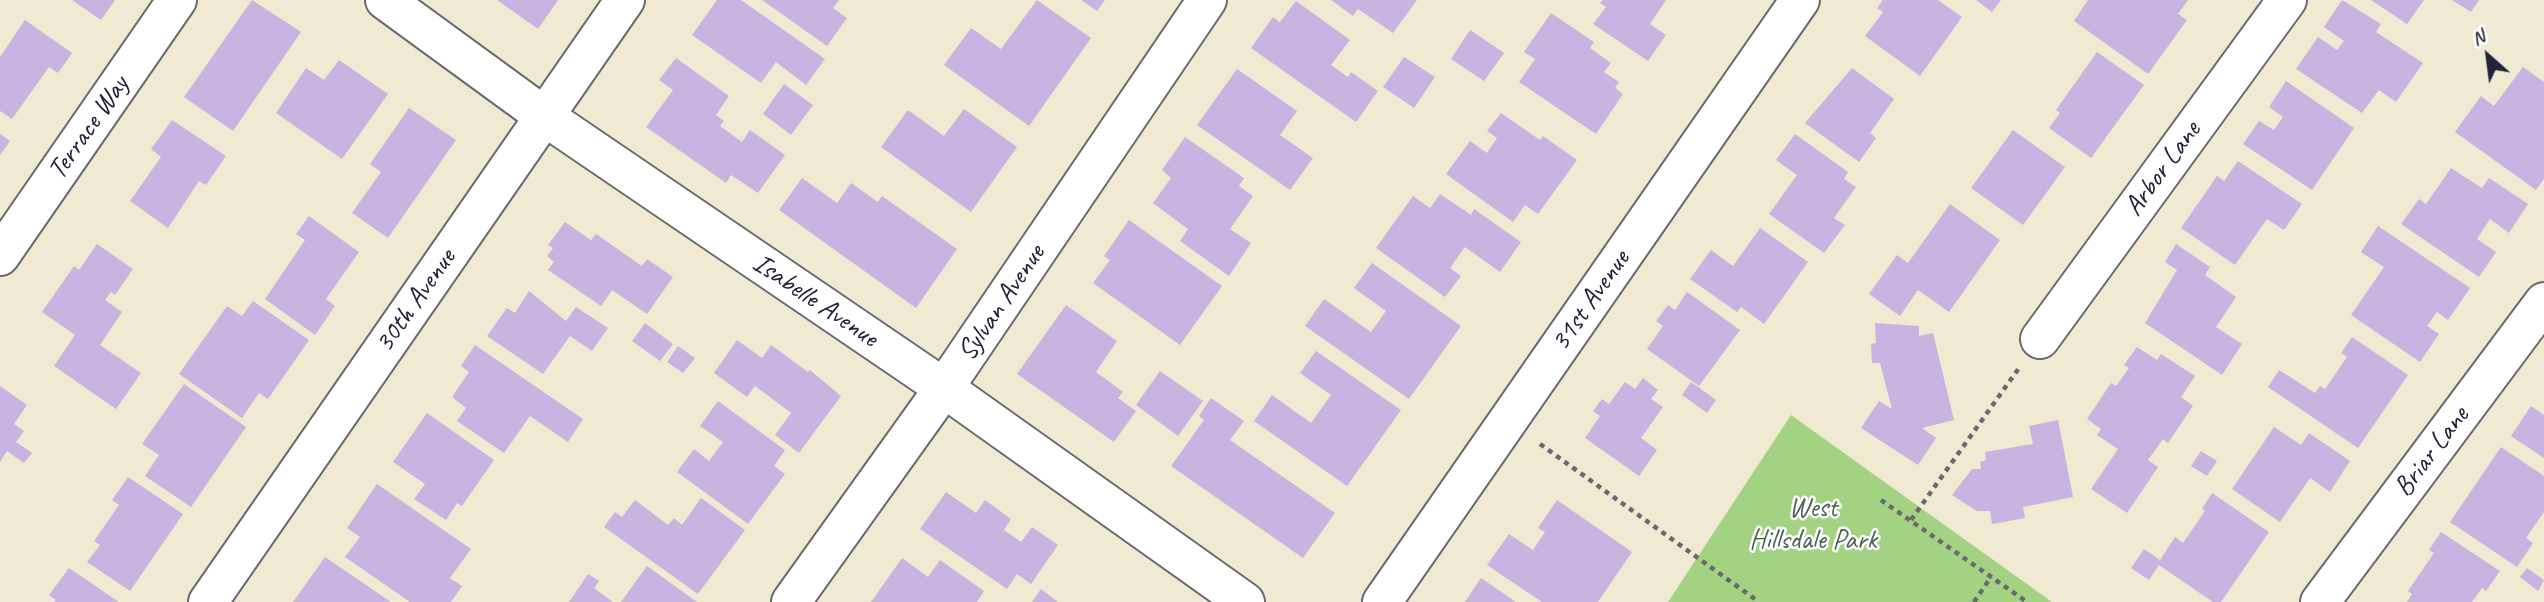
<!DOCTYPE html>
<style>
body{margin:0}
#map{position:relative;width:2544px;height:602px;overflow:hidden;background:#f0ead2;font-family:Caveat,sans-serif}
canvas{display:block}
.north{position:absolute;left:2453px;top:21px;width:70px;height:70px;-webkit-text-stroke:5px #fff;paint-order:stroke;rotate:332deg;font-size:19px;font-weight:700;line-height:28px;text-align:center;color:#22223b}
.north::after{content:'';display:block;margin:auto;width:24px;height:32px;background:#22223b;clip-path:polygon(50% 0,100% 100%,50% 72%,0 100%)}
</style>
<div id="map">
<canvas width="2544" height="602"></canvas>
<div class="north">N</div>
</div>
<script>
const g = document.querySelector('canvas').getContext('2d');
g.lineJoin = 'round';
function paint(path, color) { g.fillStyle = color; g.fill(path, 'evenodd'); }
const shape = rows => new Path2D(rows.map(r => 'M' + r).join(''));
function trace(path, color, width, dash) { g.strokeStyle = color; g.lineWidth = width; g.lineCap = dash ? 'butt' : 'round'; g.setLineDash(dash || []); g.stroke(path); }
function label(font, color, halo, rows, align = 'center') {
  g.font = font + ' Caveat,sans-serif'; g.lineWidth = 5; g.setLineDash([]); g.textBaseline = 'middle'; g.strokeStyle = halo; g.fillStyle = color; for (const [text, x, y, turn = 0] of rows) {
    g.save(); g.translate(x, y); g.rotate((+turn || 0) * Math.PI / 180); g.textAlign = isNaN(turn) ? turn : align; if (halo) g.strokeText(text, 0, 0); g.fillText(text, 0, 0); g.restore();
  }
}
paint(shape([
 [1791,415,2052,602,1668,602]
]), '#a3d382');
paint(shape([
 [72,0,115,0,101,20],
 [252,0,301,32,233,131,184,97],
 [497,0,558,0,538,29],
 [717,0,741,0,825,59,806,85,776,62,761,83,692,35],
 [762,0,839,0,833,8,847,18,827,46],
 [1037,0,1091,38,1029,126,944,65,971,28,1001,49],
 [1081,0,1105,0,1097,11],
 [1331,0,1417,0,1393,33,1358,9,1353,16],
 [1603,0,1666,0,1650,24,1666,35,1648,61,1593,24,1606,7,1600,3],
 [1883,0,1938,0,1962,17,1920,76,1865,36,1883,12,1877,8],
 [1976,0,2001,0,1992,12],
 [2088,0,2188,0,2178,14,2187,20,2148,74,2074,21],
 [2342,0,2381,24,2376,32,2423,63,2396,102,2379,90,2362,113,2296,69,2318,37,2337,50,2344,41,2324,27],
 [2371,0,2424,0,2407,24],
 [2452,0,2479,0,2471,12],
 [1296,1,1350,40,1331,65,1348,77,1351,72,1378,91,1356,122,1251,48,1273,17,1280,22],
 [1551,13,1594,42,1590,48,1611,63,1604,72,1619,82,1615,88,1623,94,1596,134,1519,82,1535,59,1524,52],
 [25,20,72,53,58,73,49,67,12,119,0,111,0,57],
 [1470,30,1504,53,1484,81,1451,59],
 [2097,52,2144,85,2091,158,2049,128,2060,113,2056,110],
 [1404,57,1435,77,1414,108,1383,87],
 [676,58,729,96,716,115,724,121,720,126,742,142,750,130,785,155,758,193,731,175,726,183,646,127,673,90,659,80],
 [339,60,388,94,342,159,276,113,306,68,324,80],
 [2523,67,2544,82,2544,179,2536,190,2455,132,2481,96,2494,106],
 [1852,68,1894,99,1870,133,1876,138,1859,162,1805,123],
 [1237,69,1297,111,1280,135,1313,158,1290,190,1197,125],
 [2286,81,2354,128,2312,190,2243,144,2259,121,2274,130,2283,117,2269,107],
 [784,84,813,105,791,135,763,114],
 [409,108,456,140,388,238,352,213,381,172,370,164],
 [964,109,1017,147,971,212,881,147,908,110,944,136],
 [1501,113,1540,140,1543,136,1577,160,1538,214,1525,205,1513,222,1446,174,1470,141,1487,153,1497,138,1487,131],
 [172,120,226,156,206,185,199,181,168,228,130,201,161,157,151,149],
 [2013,130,2065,167,2023,225,1971,188],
 [0,134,10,141,0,155],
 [1795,134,1848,172,1844,179,1856,187,1834,218,1845,225,1824,253,1769,214,1797,175,1776,160],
 [1185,137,1244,178,1239,186,1253,196,1230,229,1251,243,1229,276,1180,241,1188,229,1153,203,1171,178,1162,170],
 [2238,161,2302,204,2284,230,2267,219,2235,265,2181,228,2217,176,2224,181],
 [2451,168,2482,188,2489,178,2528,204,2509,233,2490,219,2477,239,2496,252,2479,277,2401,224,2419,199,2426,204],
 [802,178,837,203,851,183,878,202,882,196,957,249,916,308,779,210],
 [1440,194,1471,215,1474,209,1521,242,1500,272,1465,247,1450,268,1461,276,1445,297,1376,248,1413,196,1430,208],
 [1950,204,2000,240,1949,312,1918,290,1900,316,1869,294,1897,255,1908,263],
 [309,216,359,252,326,299,335,306,315,335,265,299,305,240,296,234],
 [1129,220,1222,286,1180,345,1093,283,1110,260,1104,256],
 [565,222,591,240,596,234,642,266,647,259,673,277,647,314,612,290,601,306,548,270,554,262,547,256,553,248,548,245],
 [2378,226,2470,288,2448,320,2437,312,2427,326,2439,334,2420,362,2351,315,2384,267,2361,252],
 [1760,228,1808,262,1764,324,1741,307,1737,312,1690,279,1711,250,1733,266],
 [97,244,133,269,115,295,111,292,105,300,122,312,100,345,141,373,116,409,54,366,75,335,42,312,74,266,79,270],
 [2176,244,2210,267,2205,275,2236,297,2216,327,2242,344,2222,375,2145,323,2177,270,2165,262],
 [1372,263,1461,326,1409,399,1305,326,1324,299,1371,332,1386,311,1354,288],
 [529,291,566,321,576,307,608,328,592,351,570,336,543,374,487,336,507,308,515,313],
 [1687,292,1740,330,1699,386,1647,349,1663,326,1656,321,1668,305,1675,310],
 [253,301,309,340,268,399,259,393,242,418,179,374,227,306,242,316],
 [1066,305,1117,341,1096,372,1123,392,1118,398,1136,411,1114,442,1017,374],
 [645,323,673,344,660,361,632,341],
 [1875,323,1919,326,1919,336,1933,333,1954,420,1922,428,1936,438,1918,465,1861,428,1879,401,1892,409,1880,363,1872,363,1871,344,1876,343],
 [2352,337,2408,375,2358,448,2268,387,2279,370,2315,393,2320,386,2325,389,2347,357,2341,353],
 [737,340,762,358,771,345,808,372,810,370,841,396,799,453,775,435,791,413,755,386,747,397,714,373],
 [475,345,583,419,568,442,530,416,504,453,457,421,466,408,452,397,469,372,461,366],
 [678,346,695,358,683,373,667,362],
 [2137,347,2157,360,2161,354,2195,376,2181,397,2193,406,2168,443,2163,439,2148,460,2158,467,2127,513,2091,489,2118,449,2097,435,2101,429,2087,419,2111,383,2116,386,2129,368,2124,365],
 [1316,351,1401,410,1347,486,1254,421,1272,395,1311,423,1331,395,1300,373],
 [1160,371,1203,401,1178,436,1136,405],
 [1643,378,1658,390,1651,399,1663,407,1641,438,1657,450,1639,476,1585,438,1600,416,1593,411,1602,399,1609,404,1625,382,1635,389],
 [1691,382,1716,400,1707,413,1682,395],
 [184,384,246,427,191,507,145,476,159,455,142,444],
 [0,386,27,405,14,424,24,431,16,442,32,453,24,463,7,451,0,462],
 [1211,398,1244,421,1230,440,1335,513,1303,558,1171,466,1204,420,1199,416],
 [718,401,785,450,774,466,785,474,748,524,677,472,694,449,709,461,723,442,700,426],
 [2531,406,2544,415,2544,458,2511,436],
 [427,413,494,460,462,506,457,503,446,520,414,499,425,484,393,462],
 [2058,420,2073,497,2023,507,2025,518,1992,524,1990,511,1977,511,1952,495,1972,469,1981,469,1980,462,1986,460,1985,452,2033,444,2029,426],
 [2274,427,2301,445,2309,433,2350,461,2330,492,2310,478,2280,522,2232,489],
 [2501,447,2544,476,2544,512,2526,538,2533,543,2517,567,2450,522],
 [2201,451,2217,461,2207,476,2191,466],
 [128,477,183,514,130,591,87,562,100,545,94,541,119,505,112,500],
 [377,484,471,549,450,578,462,586,451,602,410,602,345,557,360,537,347,528],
 [946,492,976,513,985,500,1011,519,1004,530,1021,542,1032,527,1058,545,1031,584,1017,574,1007,589,920,529],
 [2212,493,2269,532,2221,602,2213,602,2159,565,2149,580,2131,568,2144,549,2160,560,2175,537,2183,543,2205,511,2202,509],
 [701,498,745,530,698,594,604,527,615,512,622,517,635,500,668,525,674,518,682,525],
 [1557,500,1632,552,1598,602,1542,602,1487,565,1509,534,1533,550,1545,532,1538,528],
 [2441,532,2500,571,2486,591,2482,588,2472,602,2407,602,2412,594,2408,591,2434,553,2429,550],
 [325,557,391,602,293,602],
 [902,558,928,577,940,560,984,591,977,602,871,602],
 [647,566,697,602,621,602],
 [69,568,119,602,54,602,56,600,49,595],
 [2527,568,2544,580,2538,591,2520,577],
 [588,574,599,581,594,588,613,602,569,602],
 [1481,578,1516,602,1465,602],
 [1041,589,1058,602,1032,602]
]), '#c8b3e1');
const minor = shape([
 [385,0,544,116,944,388,1245,602],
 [0,256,177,0],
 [2040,339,2287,0],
 [208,602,625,0],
 [791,602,944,388,1207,0],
 [2320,602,2544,302]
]);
const tertiary = shape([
 [1382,602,1800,0]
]);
trace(minor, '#6a6870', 42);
trace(tertiary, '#6a6870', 42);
trace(shape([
 [1540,444,1759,602],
 [1881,500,2027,602],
 [1911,520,2019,368],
 [1974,602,1991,577]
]), '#6a6870', 4.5, [5, 5]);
trace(minor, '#fff', 38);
trace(tertiary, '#fff', 38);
label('28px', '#22223b', '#fff', [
 ["Terrace Way",89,128,-55],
 ["Arbor Lane",2163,169,-54],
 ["30th Avenue",416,301,-55],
 ["Isabelle Avenue",815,301,34],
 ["31st Avenue",1591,301,-55],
 ["Sylvan Avenue",1002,303,-56],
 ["Briar Lane",2432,452,-53]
]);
label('28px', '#4f6054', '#fff', [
 ["West",1813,509],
 ["Hillsdale Park",1813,541]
]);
</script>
